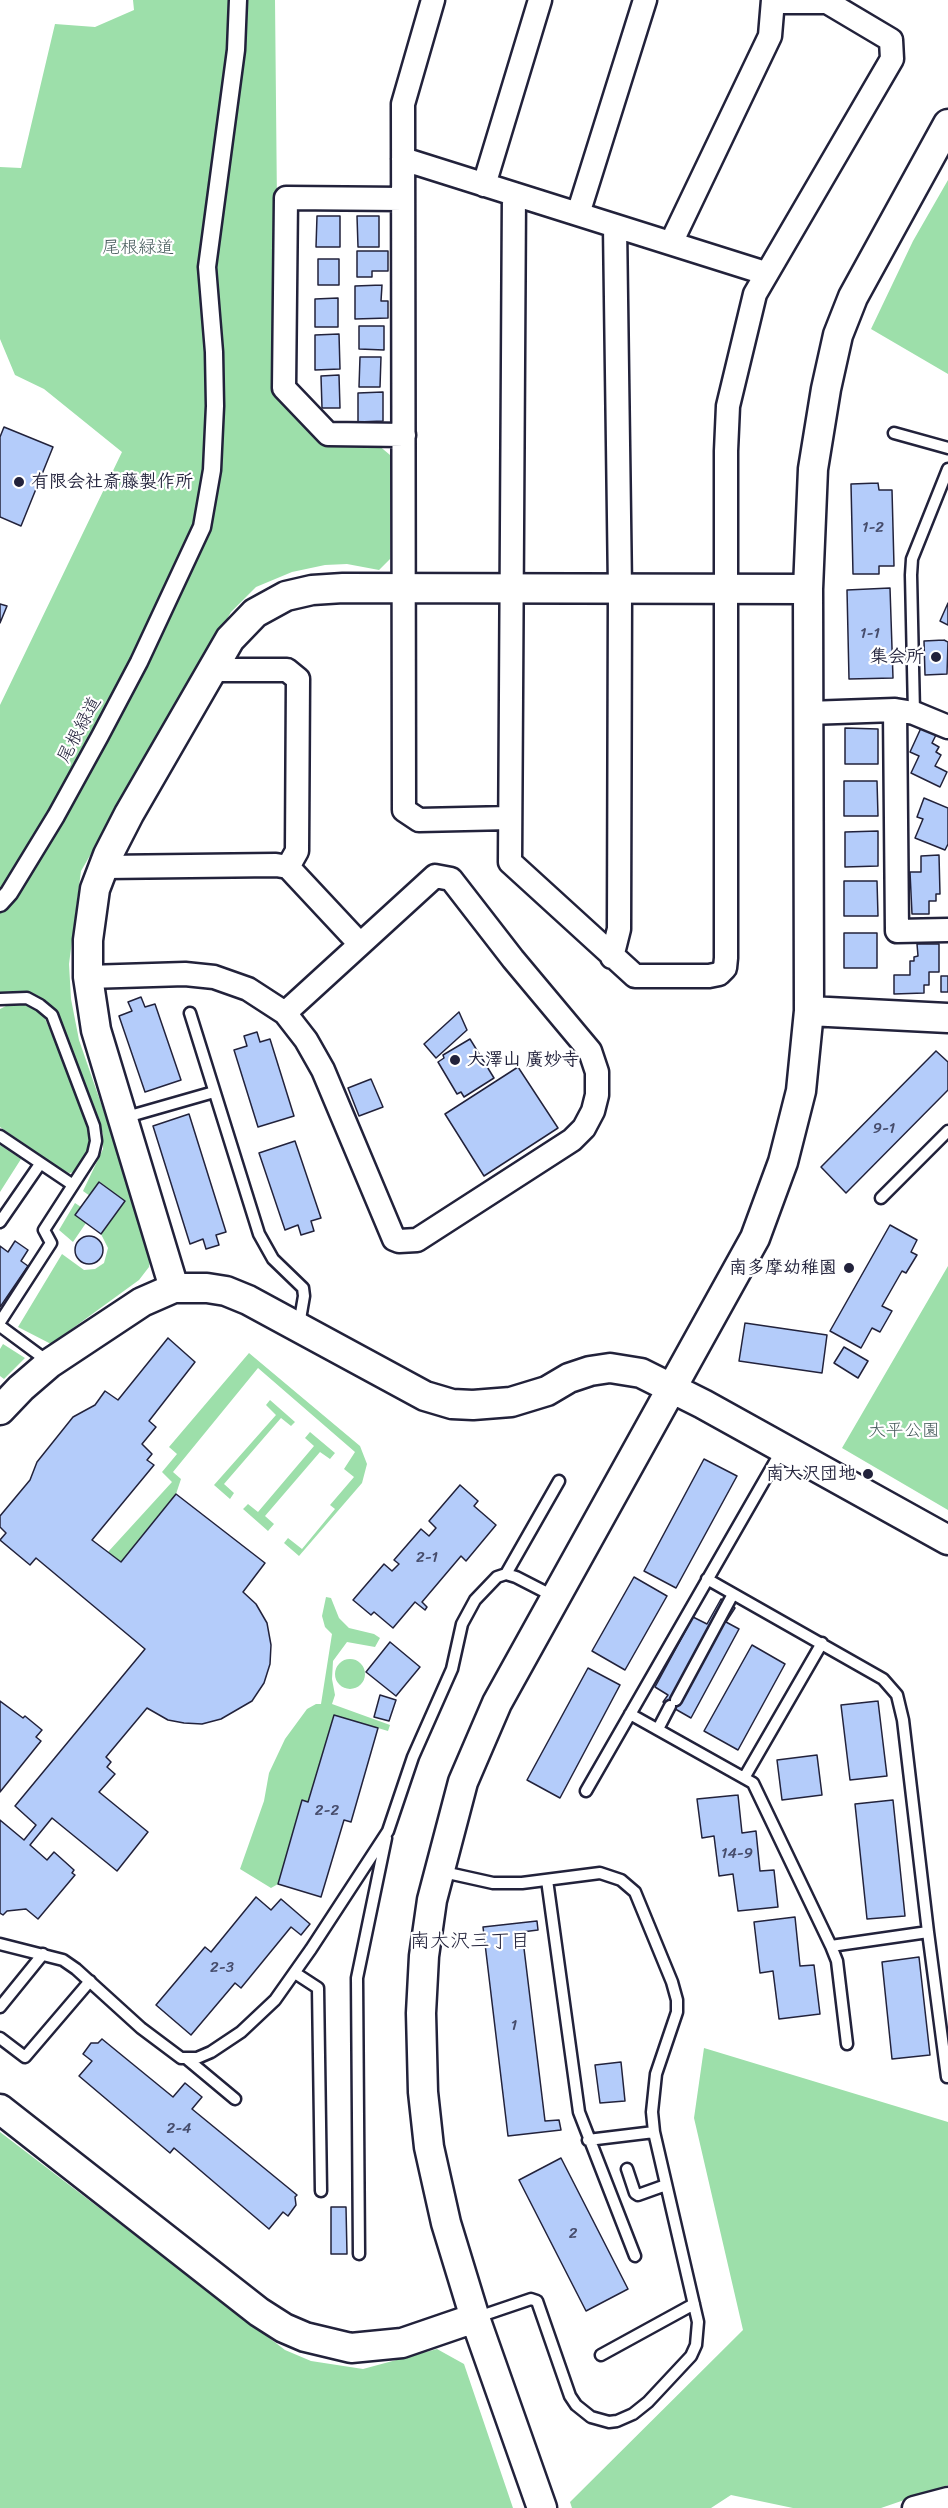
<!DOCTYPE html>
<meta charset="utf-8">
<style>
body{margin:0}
canvas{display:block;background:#fff}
</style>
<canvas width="948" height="2508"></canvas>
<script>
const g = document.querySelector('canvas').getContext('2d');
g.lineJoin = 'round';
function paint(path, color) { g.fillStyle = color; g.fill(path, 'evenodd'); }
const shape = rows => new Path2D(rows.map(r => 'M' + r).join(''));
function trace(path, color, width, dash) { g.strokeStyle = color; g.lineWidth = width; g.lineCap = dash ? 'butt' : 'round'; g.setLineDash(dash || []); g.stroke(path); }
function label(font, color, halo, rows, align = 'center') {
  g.font = font + ' Sriracha,"Klee One",sans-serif'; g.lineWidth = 4.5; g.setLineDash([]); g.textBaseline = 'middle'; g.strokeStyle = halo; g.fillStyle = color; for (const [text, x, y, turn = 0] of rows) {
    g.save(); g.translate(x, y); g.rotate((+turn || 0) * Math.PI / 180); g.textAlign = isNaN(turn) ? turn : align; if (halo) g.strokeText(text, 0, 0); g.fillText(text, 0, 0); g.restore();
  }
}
paint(shape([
 [133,0,275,0,277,206,274,379,322,438,377,444,390,455,390,559,379,570,347,564,325,565,292,572,256,587,231,612,81,871,69,964,71,999,79,1040,149,1242,151,1254,149,1267,139,1280,51,1344,18,1327,62,1254,84,1270,95,1269,104,1263,108,1248,101,1234,124,1201,100,1182,90,1196,83,1191,103,1149,103,1134,61,1020,45,1002,37,997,22,993,0,996,0,705,122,452,44,389,15,375,0,339,0,167,21,168,55,24,95,27,134,10],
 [948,180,948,374,871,329,913,241],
 [22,1003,30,1005,43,1014,91,1126,91,1150,76,1172,69,1173,61,1169,0,1127,0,1009,10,1004],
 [0,1145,21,1159,0,1192],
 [75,1203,81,1207,86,1223,73,1242,59,1230],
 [948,1266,948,1510,842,1448],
 [3,1344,25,1358,4,1379,0,1376,0,1349],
 [249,1353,360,1446,367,1464,362,1483,299,1556,284,1543,288,1538,302,1549,335,1509,330,1505,354,1477,344,1469,355,1452,258,1368,173,1472,181,1479,176,1494,121,1562,108,1552,172,1482,162,1472,177,1454,169,1447],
 [270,1400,295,1422,291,1426,281,1418,224,1484,234,1493,230,1499,214,1485,276,1415,266,1405],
 [310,1432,335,1453,330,1459,320,1452,265,1516,274,1524,268,1531,243,1509,248,1504,258,1512,314,1446,305,1438],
 [326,1597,331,1598,339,1618,349,1628,374,1634,380,1638,375,1647,347,1642,333,1661,332,1679,335,1695,332,1704,390,1725,388,1731,334,1715,308,1802,302,1800,278,1884,271,1888,240,1869,264,1801,269,1773,285,1739,307,1709,316,1704,321,1704,332,1634,325,1627,322,1616],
 '335 1674a15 15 0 1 1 30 0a15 15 0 1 1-30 0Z',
 [704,2048,948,2122,948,2485,881,2508,793,2508,731,2495,711,2508,572,2508,570,2502,743,2330,694,2118],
 [0,2132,285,2350,311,2361,363,2369,437,2349,464,2364,513,2508,0,2508]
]), '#9ddfaa');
const building = shape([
 [317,216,340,216,340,247,316,247,317,216],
 [357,216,379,216,379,247,358,247,357,216],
 [357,251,388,251,388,271,372,271,372,277,357,277,357,251],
 [318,259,339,259,339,285,318,285,318,259],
 [382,285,381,301,388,301,388,318,355,319,355,286,382,285],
 [338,298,338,327,315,327,315,299,338,298],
 [359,326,384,326,384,350,359,349,359,326],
 [339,334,340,369,315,370,315,335,339,334],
 [360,357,381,357,380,387,359,387,360,357],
 [339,375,340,408,322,408,321,376,339,375],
 [383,392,383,421,358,422,358,393,383,392],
 [4,427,53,447,21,526,0,517,0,437,4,427],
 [878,483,879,490,892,490,894,566,879,566,879,574,853,574,851,484,878,483],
 [890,588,893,678,849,679,847,590,890,588],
 [948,603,948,625,940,621,948,603],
 [0,604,7,606,0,623,0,604],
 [944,640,948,642,947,674,925,675,924,641,944,640],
 [845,728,878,729,878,764,845,764,845,728],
 [921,728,936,735,932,743,939,747,936,752,941,755,935,766,947,772,940,787,911,773,919,756,910,752,921,728],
 [844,781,877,781,878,816,844,816,844,781],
 [924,798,948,808,948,844,945,850,915,838,923,819,917,817,924,798],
 [878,831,878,866,845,867,845,832,878,831],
 [939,855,940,894,936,894,936,901,929,901,929,914,912,914,910,872,921,872,921,856,939,855],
 [844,881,877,881,878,916,844,916,844,881],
 [844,933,877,933,877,968,844,968,844,933],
 [917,944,939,944,939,972,929,972,929,985,924,985,924,993,894,994,894,975,910,975,910,961,914,961,914,957,918,956,917,944],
 [941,976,948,976,948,992,941,992,941,976],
 [141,997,145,1007,155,1004,181,1080,145,1092,119,1016,132,1011,128,1002,141,997],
 [459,1012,467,1030,436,1058,424,1044,459,1012],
 [257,1032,260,1042,270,1039,294,1116,258,1127,234,1050,247,1046,244,1036,257,1032],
 [470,1039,494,1078,464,1097,461,1092,457,1094,438,1062,444,1058,443,1055,470,1039],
 [936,1051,948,1062,948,1090,846,1193,821,1167,936,1051],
 [518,1067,558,1128,484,1176,445,1114,518,1067],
 [371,1079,383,1107,359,1116,348,1088,371,1079],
 [189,1114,226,1232,216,1235,219,1245,206,1249,203,1239,190,1244,153,1126,189,1114],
 [295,1141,321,1218,311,1221,314,1231,301,1235,298,1225,285,1230,259,1153,295,1141],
 [99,1182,125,1201,101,1234,75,1215,99,1182],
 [890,1225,917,1240,911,1252,917,1255,906,1273,902,1271,882,1306,892,1311,880,1332,872,1328,861,1348,830,1331,890,1225],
 '75 1250a14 14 0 1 1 28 0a14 14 0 1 1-28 0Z',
 [15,1241,28,1250,21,1261,28,1266,0,1307,0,1246,8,1252,15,1241],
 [745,1323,827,1335,822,1373,739,1361,745,1323],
 [168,1338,195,1362,149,1421,156,1427,142,1444,152,1454,147,1460,154,1465,92,1540,121,1562,176,1494,265,1563,243,1592,256,1604,267,1623,271,1645,270,1664,264,1683,252,1701,221,1719,202,1724,184,1723,168,1720,147,1708,106,1757,111,1762,107,1767,115,1774,99,1792,148,1832,117,1871,52,1818,30,1845,47,1860,54,1852,74,1870,72,1873,75,1875,38,1919,26,1909,7,1911,3,1915,0,1913,0,1820,24,1840,36,1825,15,1806,145,1649,36,1558,30,1565,0,1540,6,1533,0,1527,0,1516,30,1480,37,1462,73,1417,95,1405,105,1391,118,1400,168,1338],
 [844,1347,868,1361,858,1378,834,1363,844,1347],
 [704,1459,737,1476,676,1588,644,1571,704,1459],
 [460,1485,478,1501,474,1506,496,1525,466,1561,461,1556,422,1602,427,1607,425,1610,415,1602,393,1628,374,1612,371,1615,353,1600,384,1564,392,1571,399,1564,394,1560,421,1529,429,1536,436,1528,429,1521,460,1485],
 [634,1577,667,1596,625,1670,592,1651,634,1577],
 [721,1599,735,1608,726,1622,739,1629,691,1718,663,1702,668,1695,655,1687,693,1617,707,1624,721,1599],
 [390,1642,420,1667,396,1696,366,1672,390,1642],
 [752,1645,785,1664,738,1750,704,1731,752,1645],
 [588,1668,620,1685,560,1798,527,1780,588,1668],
 [380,1695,396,1700,389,1721,374,1717,380,1695],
 [0,1701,23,1718,25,1716,42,1730,36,1737,41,1741,0,1792,0,1701],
 [878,1701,887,1776,850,1780,841,1705,878,1701],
 [334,1715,378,1728,351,1822,344,1820,321,1897,278,1884,302,1800,308,1802,334,1715],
 [817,1755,822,1795,782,1800,777,1760,817,1755],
 [738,1795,742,1833,756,1831,760,1871,774,1870,778,1907,738,1911,733,1874,719,1876,714,1836,702,1838,697,1799,738,1795],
 [893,1800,905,1916,867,1919,855,1804,893,1800],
 [256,1897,271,1910,281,1899,310,1924,301,1935,291,1927,241,1988,235,1983,191,2035,156,2005,205,1947,211,1952,256,1897],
 [795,1917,800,1966,814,1965,820,2014,779,2019,773,1971,760,1973,754,1922,795,1917],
 [537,1921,538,1930,522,1932,545,2121,559,2120,561,2130,508,2136,483,1927,537,1921],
 [919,1957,930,2055,892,2059,882,1962,919,1957],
 [102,2039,173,2097,185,2083,202,2097,192,2109,297,2195,295,2197,296,2205,288,2216,283,2212,269,2229,174,2148,170,2153,79,2076,92,2061,83,2054,91,2043,98,2043,102,2039],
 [621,2062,625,2101,600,2103,595,2065,621,2062],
 [561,2158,628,2289,586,2311,519,2180,561,2158],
 [331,2207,346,2207,347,2254,331,2254,331,2207]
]);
paint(building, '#b4ccfa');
trace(building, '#22223b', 1.5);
const service = shape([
 [894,433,948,448],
 [914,713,911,575,912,559,948,469],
 [0,999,27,998,40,1005,52,1015,94,1126,96,1141,93,1154,44,1230,51,1243,0,1322],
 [190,1013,259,1234,273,1259,303,1288,304,1296,299,1325],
 [123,1118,214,1092],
 [0,1136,73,1185],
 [881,1198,948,1131],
 [0,1222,40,1164],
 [0,1326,50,1363],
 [506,1574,559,1481],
 [676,1700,733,1594],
 [630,1714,753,1783,831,1946,928,1932,903,1720,897,1695,883,1679,707,1579],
 [658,1729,670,1706],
 [744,1778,822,1643],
 [586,1791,783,1448],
 [439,1871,493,1883,522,1883,600,1873,621,1880,635,1892,672,1982,677,2000,677,2012,656,2074,652,2112,654,2132,698,2322,696,2345,691,2356,648,2402,633,2414,617,2421,609,2422,591,2417,576,2405,570,2396,537,2301,531,2299,475,2318],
 [547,1880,579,2112,635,2256],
 [928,1932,947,2077],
 [0,1944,63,1960,76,1969,141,2028,181,2058,197,2058,211,2052,241,2032,275,2000,311,1949,388,1831,413,1757,452,1669,462,1624,475,1600,497,1577,506,1574,516,1577,555,1597],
 [831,1946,837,1961,847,2044],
 [295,1973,318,1988,321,2191],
 [0,2007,43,1954],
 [0,2038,25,2057,90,1981],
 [187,2059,235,2099],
 [588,2140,654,2132],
 [627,2169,635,2193,638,2195,666,2185],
 [359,2254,357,1978,386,1838],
 [601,2355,694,2304]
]);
const pedestrian = shape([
 [0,903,9,893,56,816,100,736,139,662,202,527,212,470,215,406,214,352,207,267,236,50,238,0]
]);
const minor = shape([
 [433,0,403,104,404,810,419,820,510,818],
 [403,159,765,273],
 [484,185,540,0],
 [514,194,510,862,635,976,709,976,719,974,725,968,726,958,726,451,728,406,755,294,892,59,891,40,827,2,773,2],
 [403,199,286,198,284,388,328,434,404,435],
 [578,214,645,0],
 [671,243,770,36,773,0],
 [212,670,287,670,298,679,297,851,288,867],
 [895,710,897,931,948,930],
 [808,713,895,710,914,713,948,727],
 [104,867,276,865,288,867,359,943],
 [612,957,619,929,620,589,615,226],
 [88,977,185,974,214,977,248,989,285,1013,306,1040,323,1070,394,1239,399,1241,417,1240,572,1140,584,1128,593,1111,597,1095,597,1072,590,1051,513,959,451,879,435,876,285,1013],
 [914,2508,948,2499]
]);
const tertiary = shape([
 [809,1011,948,1018],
 [174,1288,96,1030,88,977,88,940,95,889,108,855,129,814,230,639,255,613,286,596,312,590,343,588,808,589],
 [0,1410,21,1388,50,1363,142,1302,174,1288,207,1288,226,1291,248,1300,425,1396,452,1404,473,1405,511,1402,547,1391,569,1378,590,1371,610,1368,641,1373,703,1404,948,1540],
 [0,2109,259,2312,284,2328,305,2337,351,2348,402,2343,475,2318],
 [542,2508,475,2318,446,2223,429,2147,423,2092,421,2013,424,1956,432,1900,463,1782,497,1703,755,1238,783,1162,801,1091,809,1011,808,589,813,469,826,389,838,335,853,297,948,124]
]);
trace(service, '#22223b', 15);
trace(pedestrian, '#22223b', 21);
trace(minor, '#22223b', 27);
trace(tertiary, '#22223b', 33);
trace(service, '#fff', 10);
trace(pedestrian, '#fff', 16);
trace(minor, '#fff', 22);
trace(tertiary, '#fff', 28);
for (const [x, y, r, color] of [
 [19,482,6,"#22223b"],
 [936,657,6,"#22223b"],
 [455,1060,6,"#22223b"],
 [849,1268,6,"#22223b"],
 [868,1474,6,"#22223b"]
]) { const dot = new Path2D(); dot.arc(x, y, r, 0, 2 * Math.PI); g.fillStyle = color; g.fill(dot); trace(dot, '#fff', 2); }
label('15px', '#464c6b', null, [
 ["1-2",873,528],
 ["1-1",870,634],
 ["9-1",884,1129],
 ["2-1",427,1558],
 ["2-2",327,1811],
 ["14-9",737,1854],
 ["2-3",222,1968],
 ["1",514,2026],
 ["2-4",179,2129],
 ["2",573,2234]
]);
label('18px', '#475b5c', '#fff', [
 ["尾根緑道",138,248],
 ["大平公園",904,1431]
]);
label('bold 18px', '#22223b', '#fff', [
 ["有限会社斎藤製作所",31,482,"left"],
 ["集会所",924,657],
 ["大澤山 廣妙寺",467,1060,"left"],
 ["南多摩幼稚園",837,1268],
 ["南大沢団地",856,1474]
], 'right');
label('18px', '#22223b', '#fff', [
 ["尾根緑道",80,730,-62]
]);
label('20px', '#22223b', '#fff', [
 ["南大沢三丁目",470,1942]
]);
</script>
